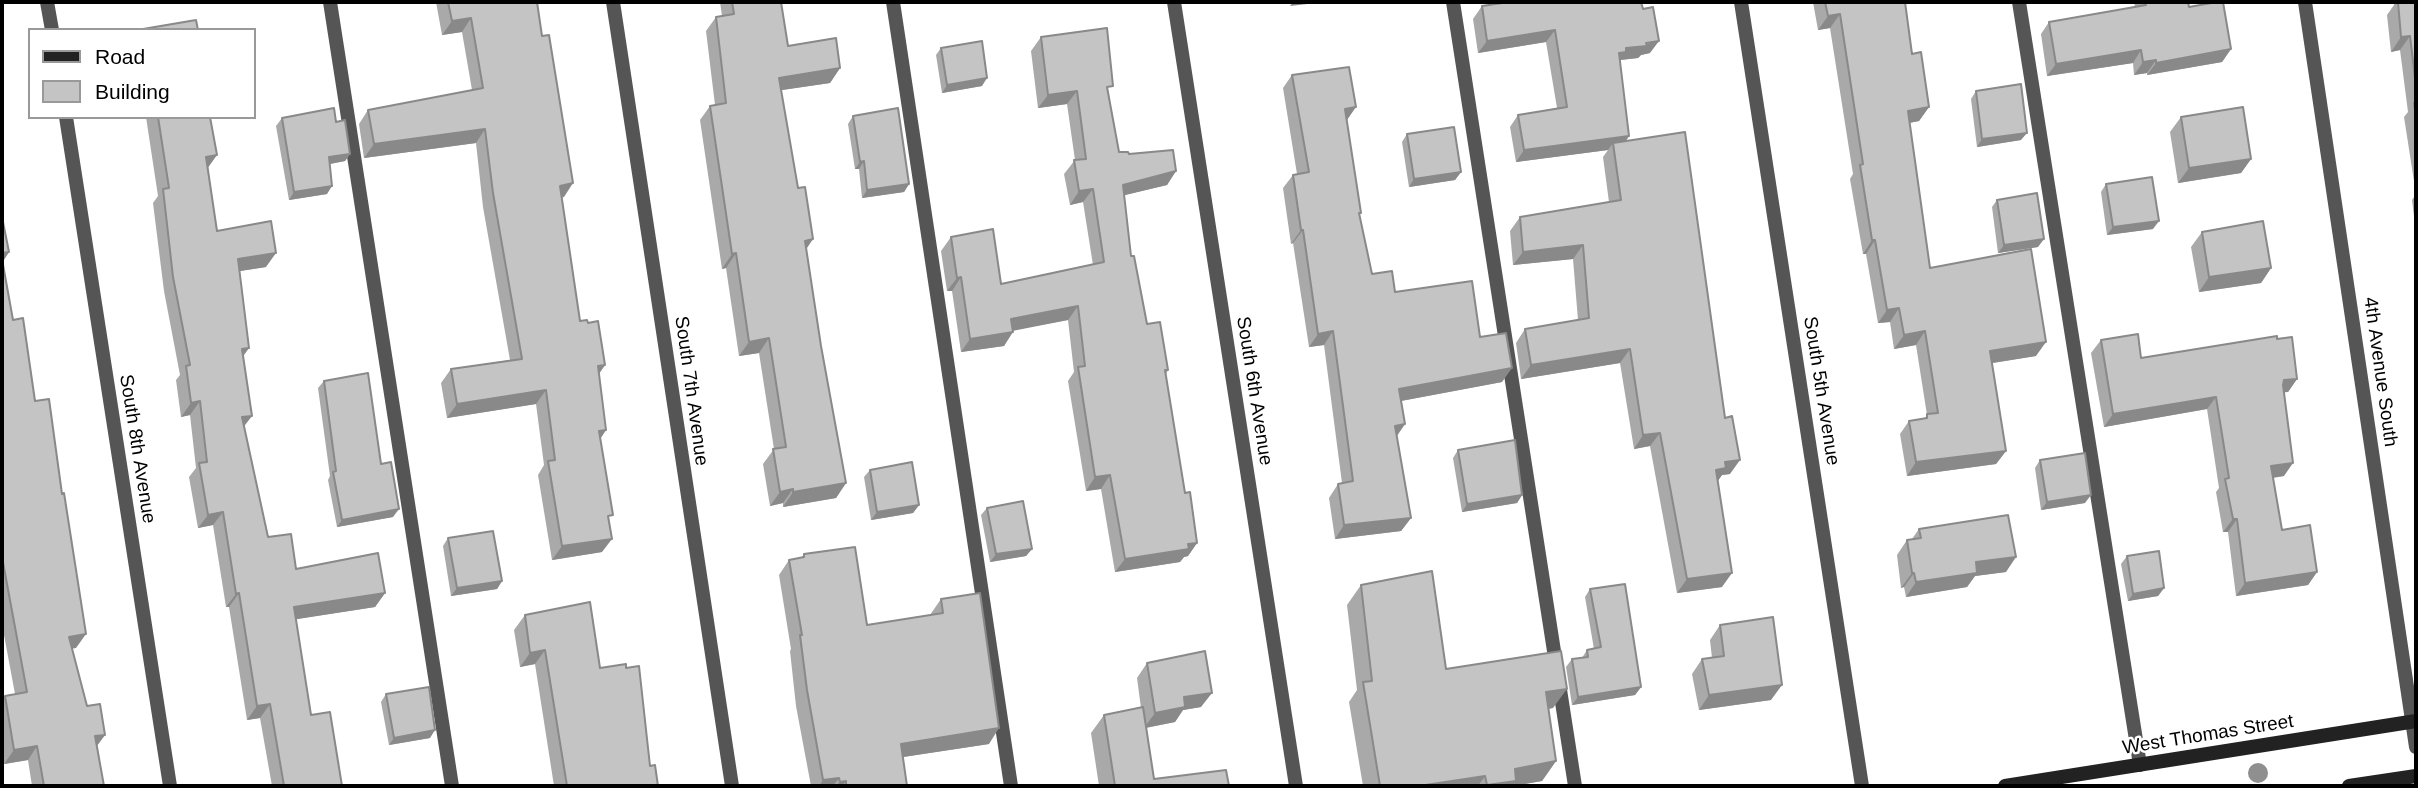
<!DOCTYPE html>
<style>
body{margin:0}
#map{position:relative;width:2418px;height:788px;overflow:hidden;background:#fff;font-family:Helvetica,sans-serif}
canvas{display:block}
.frame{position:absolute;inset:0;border:4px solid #000;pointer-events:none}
.legend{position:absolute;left:28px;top:28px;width:228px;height:91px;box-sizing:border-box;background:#fff;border:2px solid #999;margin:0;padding:9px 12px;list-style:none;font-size:21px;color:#000}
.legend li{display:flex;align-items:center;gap:14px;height:35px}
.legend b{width:35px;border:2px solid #999}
</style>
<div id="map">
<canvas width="2418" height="788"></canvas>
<div class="frame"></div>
<ul class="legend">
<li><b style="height:9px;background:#222"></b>Road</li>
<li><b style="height:19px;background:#c4c4c4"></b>Building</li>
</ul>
</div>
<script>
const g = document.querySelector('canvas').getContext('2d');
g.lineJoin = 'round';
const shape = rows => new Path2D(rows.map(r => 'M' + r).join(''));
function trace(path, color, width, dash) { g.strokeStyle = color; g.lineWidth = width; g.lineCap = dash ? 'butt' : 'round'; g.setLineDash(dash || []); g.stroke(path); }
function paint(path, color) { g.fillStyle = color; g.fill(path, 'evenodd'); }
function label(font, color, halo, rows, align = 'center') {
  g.font = font + ' Helvetica,sans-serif'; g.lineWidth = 5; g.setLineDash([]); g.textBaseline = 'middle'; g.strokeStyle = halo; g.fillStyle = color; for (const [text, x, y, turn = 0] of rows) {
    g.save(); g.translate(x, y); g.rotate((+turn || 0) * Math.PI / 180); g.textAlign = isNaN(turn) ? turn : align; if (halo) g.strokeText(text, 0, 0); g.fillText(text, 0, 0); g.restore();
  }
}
trace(shape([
 [330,2,452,786],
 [893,2,1011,786],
 [1453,2,1575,786],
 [2019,2,2140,765]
]), '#555', 14);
trace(shape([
 [47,2,52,30],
 [613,2,732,786],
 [1174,2,1296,786],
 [1741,2,1862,786],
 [2305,2,2416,747],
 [66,117,170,786]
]), '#555', 14);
trace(shape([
 [2005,786,2416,721],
 [2349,786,2416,776]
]), '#222', 14);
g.fillStyle = '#8f8f8f';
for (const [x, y] of [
 [2258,773]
]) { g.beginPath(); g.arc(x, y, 10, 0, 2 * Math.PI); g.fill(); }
paint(shape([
 [436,2,537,2,564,197,562,197,580,321,588,323,605,365,599,374,606,430,600,438,609,521,602,552,552,560,538,475,544,465,536,404,447,418,441,383,451,369,510,360,483,207,476,143,364,158,359,124,368,110,472,90,462,32,442,35],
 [720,2,781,2,788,46,840,68,830,83,781,90,821,346,846,483,836,498,783,507,783,503,770,506,763,464,774,449,759,353,739,356,726,268,722,269,700,120,710,106,715,105,706,31,716,17,722,16],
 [1813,2,1905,2,1912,54,1929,107,1919,121,1909,123,1930,268,2036,356,1992,363,2006,451,1996,464,1907,476,1900,434,1909,421,1925,418,1927,415,1916,345,1894,349,1890,322,1878,323,1866,254,1863,254,1850,179,1853,174,1830,28,1818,30],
 [2134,2,2188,2,2189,7,2231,49,2222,62,2147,75,2147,73,2134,75,2133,63,2047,76,2041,34,2049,22,2135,7],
 [2394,2,2416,2,2416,233,2412,200,2416,194,2404,117,2408,112,2400,50,2391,52,2387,15,2394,5],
 [1482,6,1650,53,1641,55,1638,58,1620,60,1629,136,1626,141,1730,474,1722,475,1717,482,1722,587,1677,593,1650,446,1634,449,1620,363,1521,379,1516,343,1525,329,1578,320,1573,259,1513,265,1510,231,1520,217,1609,202,1603,157,1608,150,1516,162,1510,127,1518,115,1557,108,1546,42,1478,53,1473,19],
 [1041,37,1108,93,1119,152,1129,154,1176,171,1167,185,1124,195,1131,256,1147,324,1168,370,1166,374,1185,493,1197,543,1188,556,1184,557,1180,562,1115,572,1101,489,1086,491,1068,381,1074,372,1068,320,1013,330,1004,346,961,352,952,291,947,291,941,251,951,237,1001,284,1093,265,1083,202,1070,205,1064,174,1075,160,1067,104,1038,108,1031,51],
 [941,48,982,86,942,93,936,55],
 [1292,75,1347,120,1361,213,1359,216,1372,274,1395,292,1480,337,1502,382,1401,401,1405,424,1397,436,1411,518,1401,531,1335,539,1329,498,1338,484,1342,483,1324,345,1309,347,1293,243,1291,244,1283,188,1293,175,1297,174,1283,88],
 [1976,91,2021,140,1977,147,1971,99],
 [853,116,909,184,904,192,862,198,859,169,855,169,848,124],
 [146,117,210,117,208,167,217,231,266,267,239,271,243,356,244,427,268,537,296,569,385,593,375,607,296,619,311,715,342,786,272,786,260,718,247,720,229,607,226,607,213,525,198,528,189,477,196,468,190,415,181,417,176,380,180,375,164,291,153,203,158,196],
 [2181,117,2251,159,2241,173,2178,183,2170,132],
 [282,118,336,122,350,154,345,161,330,164,327,194,289,200,276,126],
 [1407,134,1461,172,1455,180,1409,187,1402,142],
 [2106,184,2153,229,2107,235,2101,192],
 [1997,200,2038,247,1998,253,1992,207],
 [2,217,9,252,2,262,13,320,35,401,76,648,72,648,87,706,105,735,97,746,104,786,32,786,28,760,4,764,2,750,2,700,5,696,15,694,2,624],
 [2202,232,2271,268,2261,283,2199,292,2191,247],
 [2277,339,2297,379,2288,392,2284,392,2284,476,2273,478,2282,530,2317,572,2308,585,2236,596,2228,532,2223,532,2216,492,2219,488,2207,409,2104,427,2091,353,2101,340,2141,358],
 [324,381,381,464,393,517,337,527,328,480,330,476,318,388],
 [1458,450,1522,495,1517,503,1462,512,1453,458],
 [2040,460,2085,503,2041,510,2035,468],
 [870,470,919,505,913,513,871,520,864,477],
 [987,508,1032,549,1026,556,990,562,981,515],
 [1919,529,2006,572,1975,576,1967,587,1906,597,1904,587,1901,588,1897,555,1907,540,1912,539],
 [448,538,502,581,497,589,451,596,443,546],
 [804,554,867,625,930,615,941,599,989,744,903,757,907,786,811,786,796,706,790,651,791,649,779,575,789,560,802,557],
 [2127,556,2164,588,2158,596,2128,601,2121,564],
 [1361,585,1446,669,1553,708,1548,709,1556,761,1542,781,1513,786,1363,786,1349,702,1357,690,1347,605],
 [1590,589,1641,687,1635,695,1572,705,1566,667,1572,659,1582,658,1587,650,1594,649,1585,597],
 [525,615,600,668,650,766,658,786,554,786,535,664,520,667,514,630],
 [1720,625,1771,700,1699,710,1692,674,1702,659,1712,658,1710,640],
 [1147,663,1201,707,1183,710,1175,722,1146,728,1154,779,1229,786,1099,786,1091,733,1104,715,1141,708,1137,678],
 [386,694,430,738,389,745,381,702]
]), '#a9a9a9');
paint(shape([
 [1293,2,1325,2,1290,6],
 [1840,14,1830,28,1818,30,1828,16],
 [471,18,462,32,442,35,452,21],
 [1555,30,1546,42,1478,53,1487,41],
 [2410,36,2400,50,2391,52,2401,37],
 [1659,41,1650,53,1641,55,1638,58,1620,60,1619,53,1626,48],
 [2231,49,2222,62,2147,75,2156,63],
 [2141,50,2133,63,2047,76,2056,64],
 [2156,60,2147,73,2134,75,2143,62],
 [840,68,830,83,769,92,779,78],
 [987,78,982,86,942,93,947,85],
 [1077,91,1067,104,1038,108,1048,95],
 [1356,107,1347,120,1345,109],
 [1929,107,1919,121,1898,125,1908,111],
 [485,129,476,143,364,158,374,144],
 [2027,133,2021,140,1977,147,1982,139],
 [1629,136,1620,149,1613,143,1608,150,1516,162,1524,150],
 [350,154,345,161,324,165,329,157],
 [217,155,207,169,206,157],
 [2251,159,2241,173,2178,183,2189,168],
 [864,161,859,169,855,169,860,162],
 [1176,171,1167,185,1113,198,1123,185],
 [1461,172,1455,180,1409,187,1414,179],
 [573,183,564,197,550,200,560,186],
 [909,184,904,192,862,198,867,190],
 [332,186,327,194,289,200,294,192],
 [1093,189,1083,202,1070,205,1079,191],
 [2159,221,2153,229,2107,235,2113,227],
 [1301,230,1303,230,1293,243,1291,244],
 [813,239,803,254,805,241],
 [2044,239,2038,247,1998,253,2004,245],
 [1872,240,1875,240,1866,254,1863,254],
 [1583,245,1573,259,1513,265,1523,252],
 [9,252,2,263,2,253],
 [276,253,266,267,228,273,238,259],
 [736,253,726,268,722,269,732,254],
 [2271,268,2261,283,2199,292,2209,277],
 [961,277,952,291,947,291,957,278],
 [1078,306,1068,320,1002,333,1011,319],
 [1899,308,1890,322,1878,323,1887,310],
 [1333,331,1324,345,1309,347,1318,334],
 [1925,331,1916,345,1894,349,1904,335],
 [1013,332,1004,346,961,352,970,339],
 [769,338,759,353,739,356,749,342],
 [2046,342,2036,356,1980,365,1990,351],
 [249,348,239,362,242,349],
 [1630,349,1620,363,1521,379,1531,365],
 [605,365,595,379,598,366],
 [1512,368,1502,382,1390,403,1399,389],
 [2297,379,2288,392,2275,393,2284,380],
 [546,390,536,404,447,418,457,404],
 [2216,397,2207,409,2104,427,2113,414],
 [200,401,190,415,181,417,191,403],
 [252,416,242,429,242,417],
 [1405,424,1395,438,1395,426],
 [606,430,597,444,599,431],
 [1660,433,1650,446,1634,449,1643,435],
 [2006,451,1996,464,1907,476,1916,462],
 [1740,460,1730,474,1722,475,1717,482,1716,470,1725,462],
 [2293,463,2284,476,2262,479,2271,466],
 [1110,475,1101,489,1086,491,1095,477],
 [846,483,836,498,783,507,793,492],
 [793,489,783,503,770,506,780,492],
 [1522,495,1517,503,1462,512,1467,504],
 [2091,495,2085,503,2041,510,2047,502],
 [919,505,913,513,871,520,877,512],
 [399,509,393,517,337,527,342,520],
 [223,512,213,525,198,528,208,515],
 [1411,518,1401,531,1335,539,1344,525],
 [2233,519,2237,519,2228,532,2223,532],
 [612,539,602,552,552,560,562,546],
 [1197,543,1188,556,1184,557,1180,562,1115,572,1125,559,1188,544],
 [1032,549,1026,556,990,562,996,554],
 [2016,557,2006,572,1975,576,1967,587,1906,597,1916,582,1976,562],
 [2317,572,2308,585,2236,596,2245,583],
 [1732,573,1722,587,1677,593,1687,579],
 [1912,573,1914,573,1904,587,1901,588],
 [502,581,497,589,451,596,457,588],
 [2164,588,2158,596,2128,601,2133,594],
 [239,593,229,607,226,607,236,594],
 [385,593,375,607,285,621,294,607],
 [86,634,76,648,59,651,69,637],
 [545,650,535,664,520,667,530,653],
 [1782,685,1771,700,1699,710,1709,695],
 [1641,687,1635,695,1572,705,1578,697],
 [1567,689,1553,708,1532,711,1546,692],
 [1212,693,1201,707,1183,710,1175,722,1144,728,1155,713,1184,697],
 [270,704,260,718,247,720,257,706],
 [999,728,989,744,890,759,901,744],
 [435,730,430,738,389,745,394,738],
 [105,735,95,748,95,736],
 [37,746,28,760,4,764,14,750],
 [1556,761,1542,781,1513,786,1486,786,1515,769],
 [1485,776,1478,786,1419,786],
 [839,778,833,786,819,786,823,780],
 [846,781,842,786,836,786,840,782]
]), '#898989');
const building = shape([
 [448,2,537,2,542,36,549,35,573,183,560,186,580,321,587,320,588,323,598,321,605,365,598,366,606,430,599,431,613,515,608,516,612,539,562,546,548,461,555,460,546,390,457,404,451,369,522,359,493,193,485,129,374,144,368,110,483,88,471,18,452,21,448,2],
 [732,2,781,2,788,46,836,38,840,68,779,78,798,188,805,187,813,239,805,241,821,346,846,483,793,492,793,489,780,492,773,449,786,447,769,338,749,342,736,253,732,254,710,106,726,103,716,17,734,14,732,2],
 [1509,2,1641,2,1643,9,1653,7,1659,41,1646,43,1647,46,1626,48,1626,52,1619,53,1629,136,1524,150,1518,115,1567,107,1555,30,1487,41,1482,6,1509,2],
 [1825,2,1905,2,1912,54,1921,52,1929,107,1908,111,1930,268,2031,249,2046,342,1990,351,2006,451,1916,462,1909,421,1927,418,1927,414,1938,413,1925,331,1904,335,1899,308,1887,310,1875,240,1872,240,1860,165,1863,164,1840,14,1828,16,1825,2],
 [2145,2,2188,2,2189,7,2217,2,2223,2,2231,49,2156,63,2156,60,2143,62,2141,50,2056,64,2049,22,2146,5,2145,2],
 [2398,2,2416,2,2416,86,2410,36,2401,37,2398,2],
 [196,20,198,30,144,30,143,29,196,20],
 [1107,28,1113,86,1107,87,1119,152,1128,152,1129,154,1173,150,1176,171,1123,185,1131,256,1134,256,1147,324,1160,322,1168,370,1165,370,1185,493,1190,492,1197,543,1188,544,1189,549,1125,559,1110,475,1095,477,1078,367,1085,366,1078,306,1011,319,1013,332,970,339,961,277,957,278,951,237,993,229,1001,284,1104,262,1093,189,1079,191,1074,160,1086,159,1077,91,1048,95,1041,37,1107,28],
 [982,41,987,78,947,85,941,48,982,41],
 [1349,67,1356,107,1345,109,1361,213,1359,213,1372,274,1392,271,1395,292,1472,281,1480,337,1506,333,1512,368,1399,389,1405,424,1395,426,1411,518,1344,525,1338,484,1353,481,1333,331,1318,334,1303,230,1301,230,1293,175,1309,172,1292,75,1349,67],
 [2021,84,2027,133,1982,139,1976,91,2021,84],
 [2416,102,2416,119,2414,103,2416,102],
 [2243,107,2251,159,2189,168,2181,117,2243,107],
 [334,108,336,122,345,120,350,154,329,157,332,186,294,192,282,118,334,108],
 [898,108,909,184,867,190,864,161,860,162,853,116,898,108],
 [158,117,210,117,217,155,206,157,217,231,271,221,276,253,238,259,249,348,242,349,252,416,242,417,268,537,291,534,296,569,378,553,385,593,294,607,311,715,330,712,342,786,284,786,270,704,257,706,239,593,236,594,223,512,208,515,199,463,207,462,200,401,191,403,186,366,190,365,173,277,163,189,169,188,158,117],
 [1454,127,1461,172,1414,179,1407,134,1454,127],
 [1685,132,1725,418,1732,416,1740,460,1725,462,1726,468,1716,470,1732,573,1687,579,1660,433,1643,435,1630,349,1531,365,1525,329,1589,318,1583,245,1523,252,1520,217,1621,200,1613,143,1685,132],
 [2152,177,2159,221,2113,227,2106,184,2152,177],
 [2037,193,2044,239,2004,245,1997,200,2037,193],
 [2,217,9,252,2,253,2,217],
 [2263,221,2271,268,2209,277,2202,232,2263,221],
 [2,259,13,320,23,318,35,401,49,399,62,494,64,493,86,634,69,637,87,706,100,704,105,735,95,736,104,786,44,786,37,746,14,750,5,696,27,692,2,557,2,259],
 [2138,334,2141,358,2277,336,2277,339,2292,337,2297,379,2284,380,2283,385,2293,463,2271,466,2282,530,2310,525,2317,572,2245,583,2237,519,2233,519,2225,479,2229,478,2216,397,2113,414,2101,340,2138,334],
 [368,373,381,464,391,462,399,509,342,520,333,472,336,471,324,381,368,373],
 [1515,440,1522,495,1467,504,1458,450,1515,440],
 [2085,453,2091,495,2047,502,2040,460,2085,453],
 [912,462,919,505,877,512,870,470,912,462],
 [1023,501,1032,549,996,554,987,508,1023,501],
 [2008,515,2016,557,1976,562,1977,573,1916,582,1914,573,1912,573,1907,540,1921,538,1919,529,2008,515],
 [493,531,502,581,457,588,448,538,493,531],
 [855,547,867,625,943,613,941,599,980,593,999,728,901,744,907,786,846,786,846,781,840,782,839,778,823,780,807,690,800,635,802,635,789,560,804,557,804,554,855,547],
 [2159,551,2164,588,2133,594,2127,556,2159,551],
 [1432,571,1446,669,1561,651,1567,689,1546,692,1556,761,1515,769,1516,781,1487,785,1485,776,1419,786,1380,786,1363,682,1372,681,1361,585,1432,571],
 [1625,584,1641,687,1578,697,1572,659,1588,657,1587,650,1601,647,1590,589,1625,584],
 [590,602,600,668,626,664,626,668,639,666,650,766,655,765,658,786,567,786,545,650,530,653,525,615,590,602],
 [1773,617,1782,685,1709,695,1702,659,1724,656,1720,625,1773,617],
 [1205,651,1212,693,1184,697,1185,707,1155,713,1147,663,1205,651],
 [429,687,435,730,394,738,386,694,429,687],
 [1143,707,1154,779,1226,770,1229,786,1115,786,1104,715,1143,707]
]);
paint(building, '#c4c4c4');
trace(building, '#898989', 2);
label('19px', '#000', '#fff', [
 ["4th Avenue South",2380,372,82],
 ["South 7th Avenue",691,391,82],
 ["South 6th Avenue",1254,391,81],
 ["South 5th Avenue",1821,391,81],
 ["South 8th Avenue",137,449,81],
 ["West Thomas Street",2208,735,-9]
]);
</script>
